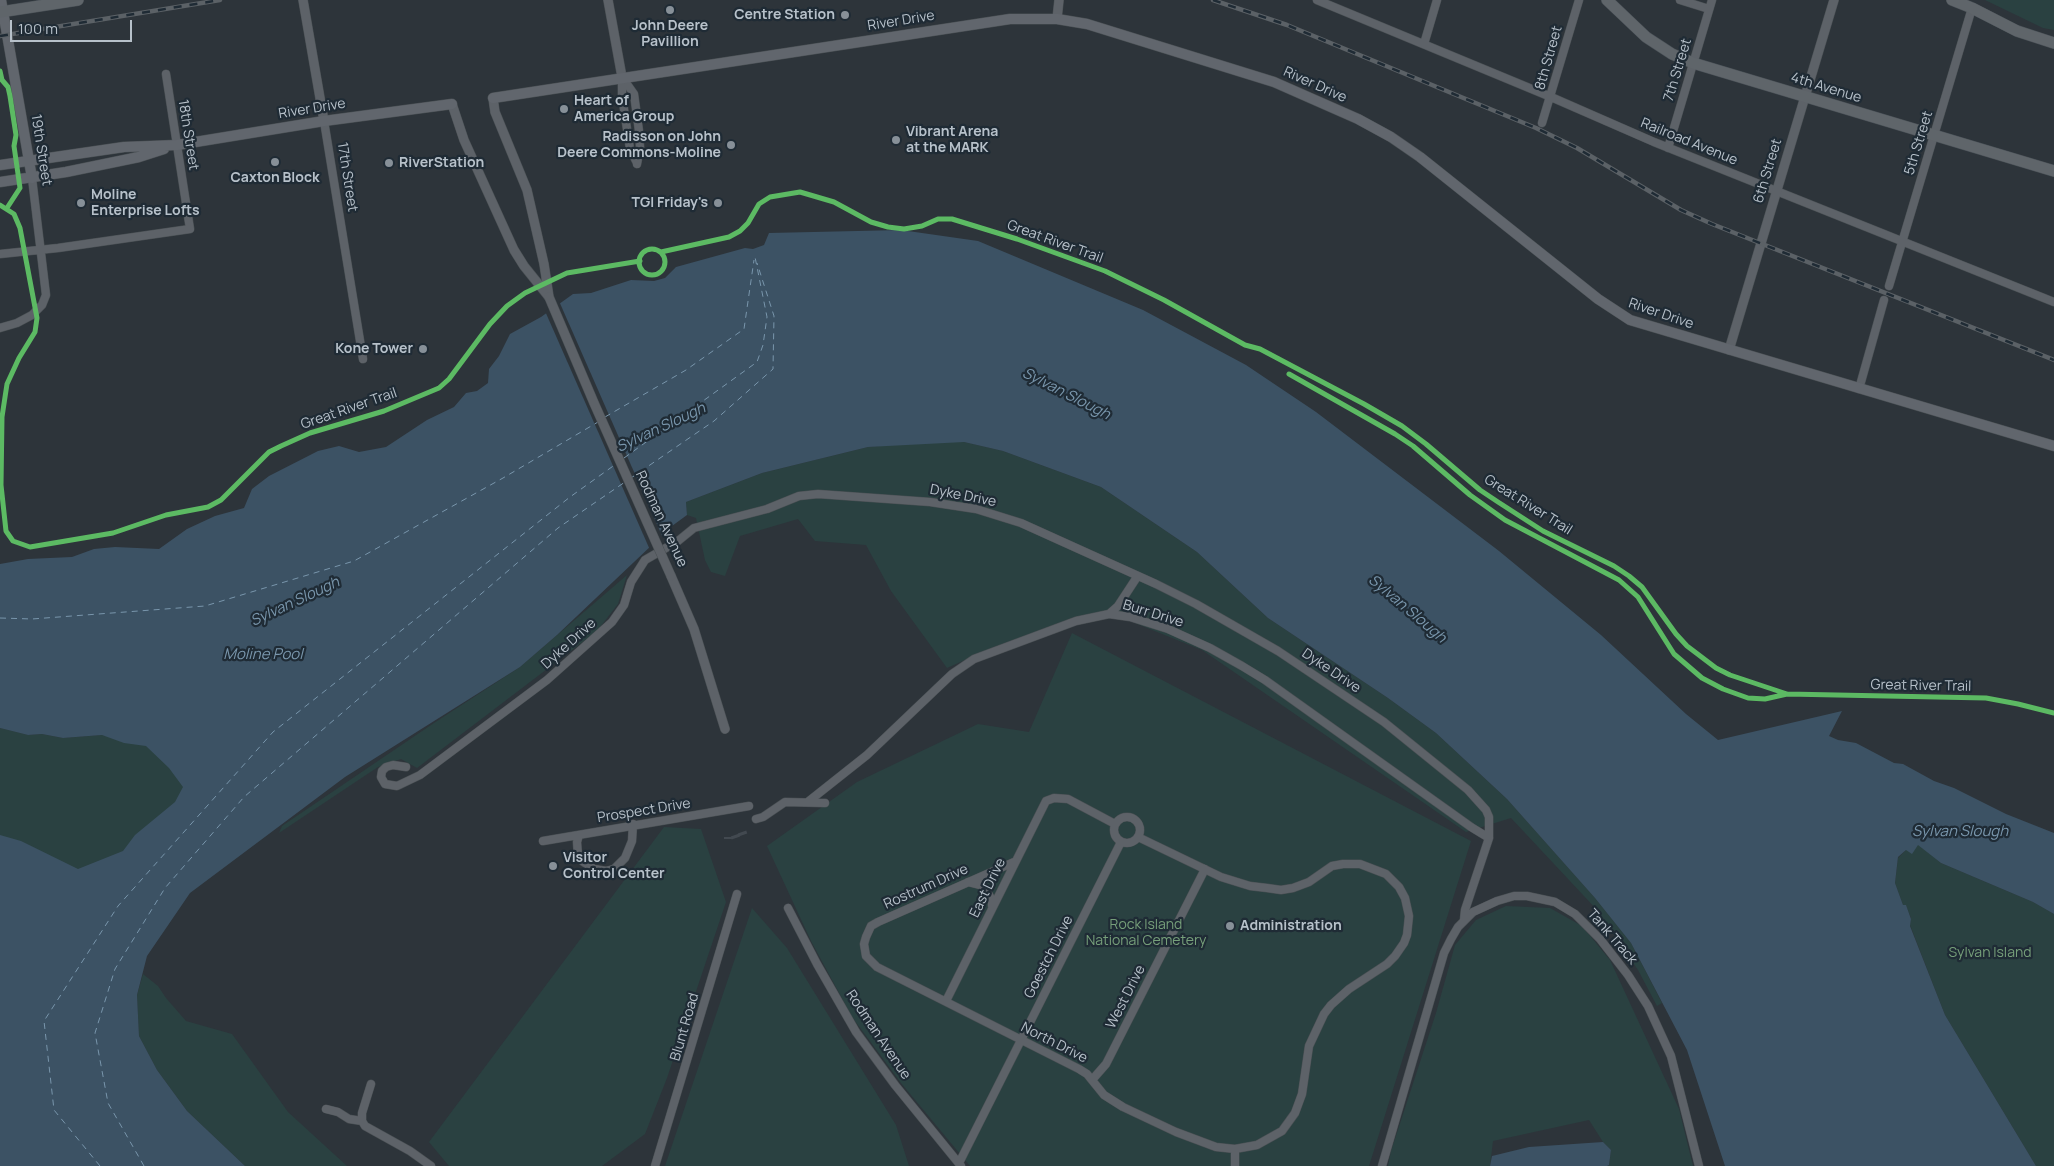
<!DOCTYPE html>
<style>
body{margin:0}
#map{position:relative;width:2054px;height:1166px;overflow:hidden;background:#2d343a;font-family:Manrope,sans-serif}
canvas{display:block}
.scale{position:absolute;left:10px;top:20px;width:122px;height:22px;box-sizing:border-box;border:2px solid #b7c1ca;border-top:0;padding-left:6px;font-size:15px;line-height:18px;white-space:nowrap;color:#b7c1ca;-webkit-text-stroke:4px #1f2b35;paint-order:stroke}
</style>
<div id="map">
<canvas width="2054" height="1166"></canvas>
<div class="scale">100 m</div>
</div>
<script>
const g = document.querySelector('canvas').getContext('2d');
g.lineJoin = 'round';
function paint(path, color) { g.fillStyle = color; g.fill(path, 'evenodd'); }
const shape = rows => new Path2D(rows.map(r => 'M' + r).join(''));
function trace(path, color, width, dash) { g.strokeStyle = color; g.lineWidth = width; g.lineCap = dash ? 'butt' : 'round'; g.setLineDash(dash || []); g.stroke(path); }
function label(font, color, halo, rows, align = 'center') {
  g.font = font + ' Manrope,sans-serif'; g.lineWidth = 4.5; g.setLineDash([]); g.textBaseline = 'middle'; g.strokeStyle = halo; g.fillStyle = color; for (const [text, x, y, turn = 0] of rows) {
    g.save(); g.translate(x, y); g.rotate((+turn || 0) * Math.PI / 180); g.textAlign = isNaN(turn) ? turn : align; if (halo) g.strokeText(text, 0, 0); g.fillText(text, 0, 0); g.restore();
  }
}
paint(shape([
 [1985,0,2054,0,2054,30,2043,28],
 [927,442,964,442,1003,451,1101,487,1197,552,1268,618,1388,698,1436,733,1507,799,1595,898,1631,943,1662,1003,1657,1006,1638,970,1598,911,1511,818,1466,832,1202,650,1105,611,994,647,947,668,891,591,866,545,815,541,798,519,740,536,725,576,711,572,705,560,696,518,687,515,686,502,762,473,868,447],
 [627,575,618,604,597,631,417,768,401,759,378,767,279,833,282,826,434,723,520,667],
 [1072,633,1471,841,1369,1166,970,1166,901,1083,852,1017,811,941,767,846,857,782,978,724,1029,732],
 [0,728,28,735,42,734,63,738,102,735,142,739,193,785,101,889,0,874],
 [664,827,701,829,726,902,667,1078,645,1134,602,1166,449,1166,429,1142],
 [1918,844,1941,863,2033,902,2054,914,2054,1166,2036,1166,1945,1015,1910,925,1911,918,1906,906,1903,905,1895,883,1898,858,1906,850],
 [1506,906,1550,908,1582,926,1610,960,1679,1109,1693,1166,1607,1166,1609,1165,1611,1150,1603,1142,1589,1120,1493,1141,1490,1166,1388,1166,1391,1151,1436,1013,1455,945,1476,920],
 [752,908,787,948,896,1125,909,1166,665,1166],
 [143,974,158,986,166,998,186,1021,232,1034,288,1112,347,1166,245,1166,187,1111,157,1070,139,1036,137,995]
]), '#2a4141');
paint(shape([
 [901,230,978,241,1143,310,1246,365,1316,412,1499,551,1601,635,1686,714,1718,740,1842,711,1829,736,1838,740,1856,743,1894,763,1903,764,1934,781,1954,788,2006,814,2054,833,2054,914,2033,902,1941,863,1918,845,1912,854,1906,850,1898,857,1895,883,1903,905,1906,905,1911,919,1910,926,1945,1015,2036,1166,1725,1166,1687,1050,1631,943,1595,898,1507,799,1436,733,1388,698,1268,618,1197,552,1101,487,1003,451,964,442,868,447,762,473,686,502,687,515,672,526,557,635,520,667,345,777,190,893,147,956,137,995,139,1036,157,1070,187,1111,245,1166,0,1166,0,835,21,841,78,869,123,851,135,835,175,802,183,787,169,768,146,746,124,743,102,735,63,738,42,734,28,735,0,728,0,564,28,559,72,557,94,549,115,547,159,549,187,529,215,516,244,508,252,489,269,476,318,451,339,446,359,452,386,447,427,420,454,407,466,393,477,391,488,383,489,369,499,356,510,334,541,317,573,294,591,293,631,280,654,281,665,278,676,267,745,248,753,249,764,245,769,233],
 [1603,1142,1611,1150,1609,1165,1607,1166,1490,1166,1492,1156,1529,1147]
]), '#3c5264');
paint(shape([
 [559,301,663,538,650,550,545,311]
]), '#2d343a');
trace(shape([
 [605,417,686,370,744,329,754,260],
 [624,458,757,362,763,345,767,317,755,257],
 [631,478,714,421,773,369,774,316,757,263],
 [0,618,32,619,205,606,354,561,503,478,598,422],
 [100,1166,54,1110,44,1021,118,906,273,732,570,497,616,464],
 [144,1166,108,1103,95,1033,115,969,165,888,244,797,558,528,625,482]
]), '#7996ac', 1, [6, 5]);
trace(shape([
 [728,837,728,839]
]), '#424950', 8, [8, 4]);
trace(shape([
 [742,832,743,835],
 [735,835,736,838]
]), '#424950', 9, [9, 4.5]);
const minor = shape([
 [1317,0,1551,97,1654,142,2054,302],
 [1680,0,1709,9],
 [1424,44,1437,0],
 [622,77,634,94,639,131,640,147,637,164],
 [622,77,622,96,630,149,637,163],
 [324,121,363,359],
 [1542,123,1579,0],
 [1668,148,1712,0],
 [0,254,58,248,190,229,166,74],
 [1889,286,1972,8],
 [0,328,17,323,32,315,42,305,46,295,32,178],
 [1859,389,1884,300],
 [1109,614,1118,606,1137,577],
 [406,767,393,765,386,767,382,771,381,777,385,784,397,786,420,775,547,680,612,622,624,605,631,582,645,560,678,541,694,528,767,509,799,496,818,494,930,502,976,509,1021,523,1156,584,1196,604,1278,651,1384,722,1468,790,1486,810,1489,817,1489,838,1465,910,1464,920],
 [809,801,867,755,952,674,974,659,1076,621,1109,614,1130,617,1168,629,1210,648,1242,666,1265,680,1471,827,1489,838],
 '1114 830a13 13 0 1 1 26 0a13 13 0 1 1-26 0Z',
 [756,819,763,817,785,802,825,803],
 [579,835,577,842,578,856,582,861,594,869,606,871,614,869,625,858,632,841,633,824],
 [543,841,749,806],
 [1014,862,878,922,871,926,866,937,864,944,866,956,877,967,1079,1069,1087,1074,1104,1095,1123,1107,1176,1132,1216,1147,1235,1149,1257,1145,1282,1131,1295,1113,1302,1094,1309,1046,1324,1014,1331,1005,1349,989,1387,964,1395,956,1404,943,1407,935,1409,916,1405,898,1399,887,1386,874,1360,864,1343,864,1332,866,1309,882,1293,888,1281,890,1267,888,1250,886,1221,877,1138,837],
 [968,882,980,885,986,890,992,900,992,906],
 [788,908,817,964,856,1032,895,1085,961,1166],
 [946,1001,1046,801,1054,798,1068,799,1115,824],
 [1092,1080,1106,1064,1205,869],
 [371,1084,362,1113,362,1121,365,1126,410,1151,431,1166],
 [326,1109,338,1112,349,1119,362,1121],
 [1235,1149,1235,1166],
 [959,1163,1121,842],
 [655,1166,737,894],
 [1382,1166,1444,953,1451,939,1458,927,1473,912,1497,901,1514,896,1527,896,1555,902,1575,914,1600,939,1628,975,1648,1006,1671,1056,1699,1166]
]);
const tertiary = shape([
 [303,0,324,121],
 [608,0,622,77],
 [1057,19,1059,0],
 [493,98,495,112,527,190,544,264,549,297],
 [452,104,464,140,514,250,524,266,549,297],
 [1729,350,1834,0],
 [671,576,694,629,725,729]
]);
const secondary = shape([
 [1,0,32,178],
 [493,98,1010,19,1057,19,1087,24,1274,82,1358,119,1391,137,1420,157,1598,299,1630,320,2054,446],
 [0,165,124,147,177,145,324,121,452,104],
 [0,182,66,172,139,157,164,149]
]);
const primary = shape([
 [1607,0,1646,37,1672,54,1693,63,2054,171],
 [1952,0,1972,8,2017,31,2054,43],
 [0,12,78,0]
]);
trace(minor, '#4a5054', 9);
trace(tertiary, '#4a5054', 10);
trace(secondary, '#4a5054', 11);
trace(primary, '#4a5157', 12);
trace(minor, '#5d6268', 8);
trace(tertiary, '#5d6268', 9);
trace(secondary, '#61666d', 10);
trace(primary, '#5f656a', 11);
const rail = shape([
 [1213,0,1287,25,1536,128,1577,148,1681,210,1712,224,2054,360],
 [0,36,220,0]
]);
trace(rail, '#5b6166', 4.5);
trace(rail, '#1f2b35', 2.5, [8]);
const tertiaryBridge = shape([
 [549,297,594,403,671,576]
]);
trace(tertiaryBridge, '#4a5054', 10, []);
trace(tertiaryBridge, '#5d6268', 9);
trace(shape([
 [0,71,2,80,8,87,10,96,16,135,14,146,20,188,7,208],
 [0,205,14,214,20,228,37,318,35,332,19,358,7,384,2,417,1,485,6,531,13,541,30,547,113,533,166,515,208,507,221,500,269,452,281,446,310,433,384,411,439,388,449,379,490,324,507,306,525,293,567,273,640,261],
 '639 262a13 13 0 1 1 26 0a13 13 0 1 1-26 0Z',
 [661,252,729,237,740,231,748,223,759,204,770,197,800,192,834,202,871,222,888,227,904,229,922,226,938,219,952,219,1017,239,1105,271,1164,300,1245,345,1260,349,1364,404,1402,426,1426,444,1480,490,1498,502,1543,531,1614,566,1629,576,1642,587,1676,634,1687,646,1716,668,1730,675,1787,694,1986,698,2018,704,2054,713],
 [1289,374,1395,434,1413,446,1470,495,1505,520,1619,580,1638,597,1674,654,1702,678,1723,689,1748,698,1765,699,1787,694]
]), '#5cba63', 5);
for (const [x, y, r, color] of [
 [670,10,5,"#879098"],
 [845,15,5,"#879098"],
 [564,109,5,"#879098"],
 [896,140,5,"#879098"],
 [731,145,5,"#879098"],
 [275,162,5,"#879098"],
 [389,163,5,"#879098"],
 [81,203,5,"#879098"],
 [718,203,5,"#879098"],
 [423,349,5,"#879098"],
 [553,866,5,"#879098"],
 [1230,926,5,"#879098"]
]) { const dot = new Path2D(); dot.arc(x, y, r, 0, 2 * Math.PI); g.fillStyle = color; g.fill(dot); trace(dot, '#1f2b35', 2); }
label('bold 14px', '#b7c1ca', '#1f2b35', [
 ["Centre Station",835,15,"right"],
 ["John Deere",670,26,"center"],
 ["Pavillion",670,42,"center"],
 ["Heart of",574,101],
 ["America Group",574,117],
 ["Vibrant Arena",906,132],
 ["at the MARK",906,148],
 ["Radisson on John",721,137,"right"],
 ["Deere Commons-Moline",721,153,"right"],
 ["RiverStation",399,163],
 ["Caxton Block",275,178,"center"],
 ["Moline",91,195],
 ["Enterprise Lofts",91,211],
 ["TGI Friday's",708,203,"right"],
 ["Kone Tower",413,349,"right"],
 ["Visitor",563,858],
 ["Control Center",563,874],
 ["Administration",1240,926]
], 'left');
label('14px', '#b7c1ca', '#1f2b35', [
 ["River Drive",901,21,-9],
 ["8th Street",1549,58,-74],
 ["7th Street",1678,70,-73],
 ["River Drive",1315,85,24],
 ["4th Avenue",1826,88,17],
 ["River Drive",312,109,-9],
 ["18th Street",188,135,81],
 ["Railroad Avenue",1689,142,22],
 ["5th Street",1919,143,-73],
 ["19th Street",41,150,81],
 ["6th Street",1768,171,-73],
 ["17th Street",347,177,81],
 ["Great River Trail",1055,242,20],
 ["River Drive",1661,314,19],
 ["Great River Trail",349,409,-19],
 ["Dyke Drive",963,496,11],
 ["Great River Trail",1528,505,32],
 ["Rodman Avenue",661,519,65],
 ["Burr Drive",1153,614,17],
 ["Dyke Drive",569,644,-42],
 ["Dyke Drive",1331,671,34],
 ["Great River Trail",1921,686,1],
 ["Prospect Drive",644,811,-9],
 ["Rostrum Drive",926,887,-24],
 ["East Drive",988,888,-64],
 ["Tank Track",1612,937,49],
 ["Goestch Drive",1049,957,-63],
 ["West Drive",1126,997,-63],
 ["Blunt Road",685,1027,-74],
 ["Rodman Avenue",878,1035,56],
 ["North Drive",1054,1043,27]
]);
label('14px', '#769f7a', '#1f2b35', [
 ["Rock Island",1146,925],
 ["National Cemetery",1146,941],
 ["Sylvan Island",1990,953]
]);
label('italic 15px', '#7996ac', '#1f2b35', [
 ["Sylvan Slough",1066,394,27],
 ["Sylvan Slough",661,428,-25],
 ["Sylvan Slough",295,602,-25],
 ["Sylvan Slough",1407,609,40],
 ["Moline Pool",263,655],
 ["Sylvan Slough",1960,832]
]);
</script>
